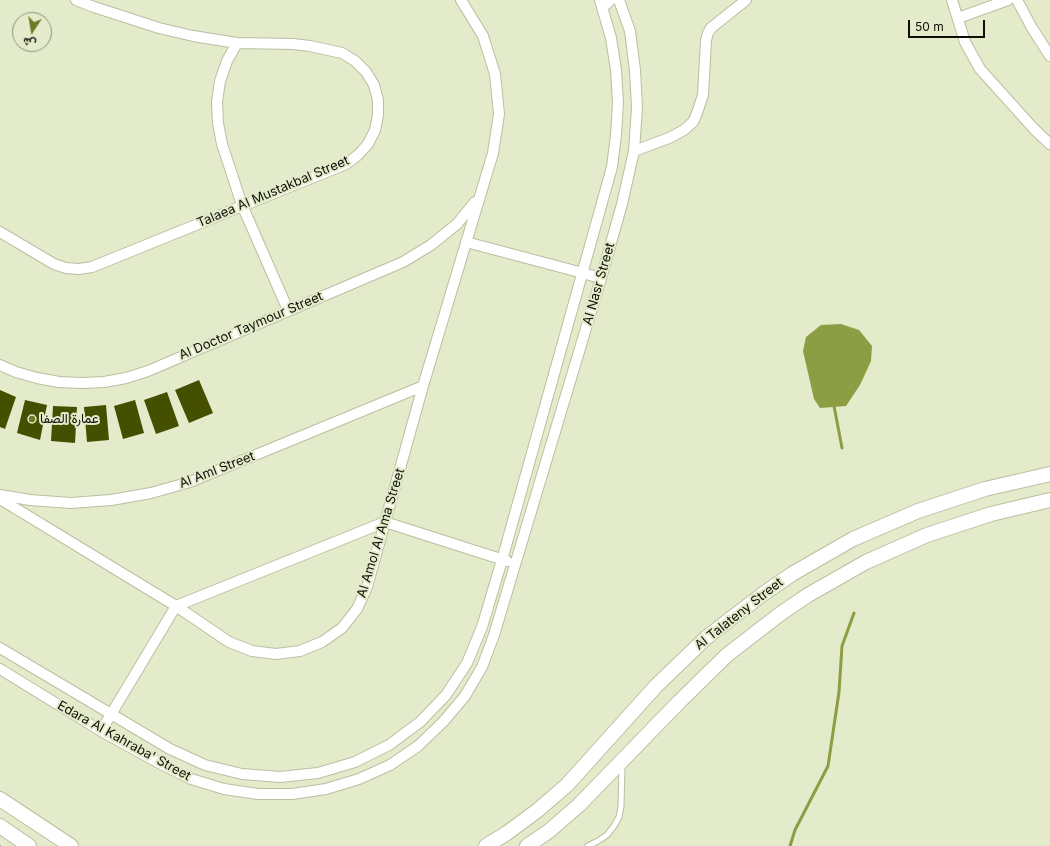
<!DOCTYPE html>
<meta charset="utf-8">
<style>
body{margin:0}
#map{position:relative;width:1050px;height:846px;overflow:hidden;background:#e3ebcb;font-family:Inter,Vazirmatn,sans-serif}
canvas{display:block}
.north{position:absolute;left:12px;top:12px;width:40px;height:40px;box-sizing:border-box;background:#e3ebcb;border:1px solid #8e937c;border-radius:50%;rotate:192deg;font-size:11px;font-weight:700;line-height:16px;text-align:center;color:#0e1006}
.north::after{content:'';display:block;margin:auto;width:14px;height:18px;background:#6d7b28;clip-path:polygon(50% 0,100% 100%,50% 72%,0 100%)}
.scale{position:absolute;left:908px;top:20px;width:77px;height:18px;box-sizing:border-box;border:2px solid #0e1006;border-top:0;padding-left:5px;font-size:12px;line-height:14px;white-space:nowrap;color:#0e1006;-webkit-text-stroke:3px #e3ebcb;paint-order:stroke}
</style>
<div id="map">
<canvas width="1050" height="846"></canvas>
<div class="north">ش</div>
<div class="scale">50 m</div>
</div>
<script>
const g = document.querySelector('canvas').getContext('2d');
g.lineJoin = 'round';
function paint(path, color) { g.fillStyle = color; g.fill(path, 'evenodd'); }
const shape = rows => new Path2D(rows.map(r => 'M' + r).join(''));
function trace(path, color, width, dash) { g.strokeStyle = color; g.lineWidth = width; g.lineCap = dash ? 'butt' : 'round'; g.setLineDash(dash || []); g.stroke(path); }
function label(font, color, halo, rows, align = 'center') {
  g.font = font + ' Inter,Vazirmatn,sans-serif'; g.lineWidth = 4; g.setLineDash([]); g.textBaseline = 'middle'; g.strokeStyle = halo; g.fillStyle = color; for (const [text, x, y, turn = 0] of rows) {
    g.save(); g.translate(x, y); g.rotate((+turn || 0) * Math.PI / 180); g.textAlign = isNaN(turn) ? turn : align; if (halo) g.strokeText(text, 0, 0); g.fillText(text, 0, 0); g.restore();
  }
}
paint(shape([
 [841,324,859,330,872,346,871,361,860,385,846,406,820,408,814,399,803,351,806,337,821,325]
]), '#8d9d43');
trace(shape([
 [834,406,842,448],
 [790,846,795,830,828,766,839,692,842,646,854,613]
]), '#8d9d43', 3);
paint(shape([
 [199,380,213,413,189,423,175,390],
 [0,390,16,397,5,429,0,427],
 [167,392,179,426,156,434,144,400],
 [25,400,47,405,40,440,17,433],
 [135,400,144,433,123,439,114,406],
 [106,405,109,440,87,442,84,407],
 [53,406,77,407,75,443,51,441]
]), '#444f00');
const lane = shape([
 [588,846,598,841,607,835,614,826,619,817,621,806,622,766]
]);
const street = shape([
 [952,0,965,42,980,69,1034,129,1050,144],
 [1017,0,1032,28,1050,56],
 [603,7,611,0],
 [958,18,1008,0],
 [237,43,227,61,220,81,217,102,218,123,222,144,242,205,288,310],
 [634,151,669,138,684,130,693,122,697,113,703,95,706,40,708,33,711,28,746,0],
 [0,232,54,264,66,268,79,269,92,267,346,164,358,155,368,144,375,130,378,115,378,100,374,85,366,72,355,61,342,53,310,46,293,44,237,43,193,36,159,28,94,7,76,0],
 [466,242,583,273,593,276,602,275],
 [0,365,16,372,37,378,59,382,82,383,104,382,126,378,148,371,403,262,431,245,457,224,475,202],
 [0,495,30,500,71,503,111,500,151,493,190,482,423,386],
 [0,499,176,606,229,642,252,651,276,654,300,651,322,642,342,628,357,609,367,587,423,386,493,153,499,114,495,74,483,36,461,0],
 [0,648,170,749,205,765,242,774,280,777,318,773,355,762,389,745,420,722,446,695,467,663,482,627,502,560,612,167,616,135,618,103,616,70,611,38,600,0],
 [0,669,101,731,161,764,191,779,224,789,258,794,292,794,326,789,359,779,390,765,418,746,443,722,465,696,482,667,494,635,602,275,622,204,634,151,637,108,635,70,630,31,619,0],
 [101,731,176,606,385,522,507,561]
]);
const secondary = shape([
 [0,799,71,846],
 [0,826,29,846],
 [486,846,507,833,538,810,567,785,656,686,707,637,763,594,792,574,853,539,918,511,985,489,1050,474],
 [527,846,549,831,579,805,679,702,727,655,780,614,808,595,866,562,927,535,991,514,1050,500]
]);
trace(lane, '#b8c0a1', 7);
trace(street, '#b8c0a1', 12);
trace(secondary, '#b8c0a1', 16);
trace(shape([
 [0,846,1,846]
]), '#9a9f87', 2, [3, 3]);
trace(lane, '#fff', 5);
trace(street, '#fff', 10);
trace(secondary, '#fff', 14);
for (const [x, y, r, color] of [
 [32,419,4,"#6d7b28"]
]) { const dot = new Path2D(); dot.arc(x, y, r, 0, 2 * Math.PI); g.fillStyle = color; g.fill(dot); trace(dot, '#e3ebcb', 1.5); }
label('13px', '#0e1006', '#e3ebcb', [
 ["Talaea Al Mustakbal Street",273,192,-23],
 ["Al Nasr Street",599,284,-74],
 ["Al Doctor Taymour Street",251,326,-23],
 ["Al Aml Street",217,470,-21],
 ["Al Amol Al Ama Street",381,533,-73],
 ["Al Talateny Street",739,614,-38],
 ["Edara Al Kahraba' Street",124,741,29]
]);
label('13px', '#0e1006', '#e3ebcb', [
 ["عمارة الصفا",40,419]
], 'left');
</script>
